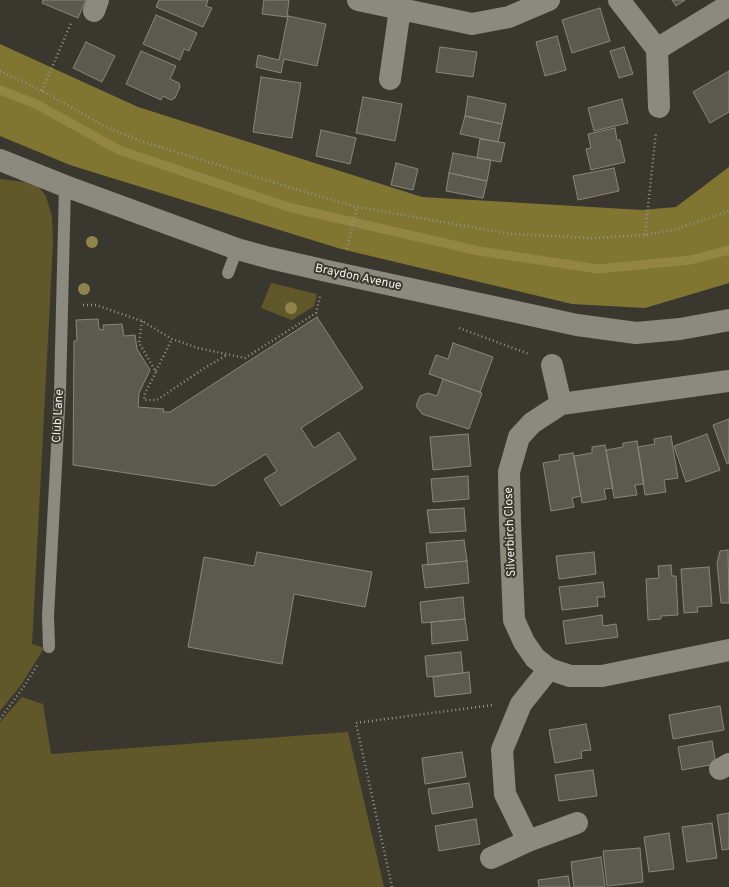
<!DOCTYPE html>
<style>
body{margin:0}
canvas{display:block;background:#3a382e}
</style>
<canvas width="729" height="887"></canvas>
<script>
const g = document.querySelector('canvas').getContext('2d');
g.lineJoin = 'round';
function paint(path, color) { g.fillStyle = color; g.fill(path, 'evenodd'); }
const shape = rows => new Path2D(rows.map(r => 'M' + r).join(''));
function trace(path, color, width, dash) { g.strokeStyle = color; g.lineWidth = width; g.lineCap = dash ? 'butt' : 'round'; g.setLineDash(dash || []); g.stroke(path); }
function label(font, color, halo, rows, align = 'center') {
  g.font = font + ' Overpass,sans-serif'; g.lineWidth = 4; g.setLineDash([]); g.textBaseline = 'middle'; g.strokeStyle = halo; g.fillStyle = color; for (const [text, x, y, turn = 0] of rows) {
    g.save(); g.translate(x, y); g.rotate((+turn || 0) * Math.PI / 180); g.textAlign = isNaN(turn) ? turn : align; if (halo) g.strokeText(text, 0, 0); g.fillText(text, 0, 0); g.restore();
  }
}
paint(shape([
 [0,179,24,182,38,186,46,196,52,217,53,243,32,644,44,648,21,685,0,711],
 [271,283,317,294,314,306,292,320,261,308],
 [22,697,43,704,51,754,348,732,384,887,0,887,0,722]
]), '#61582a');
paint(shape([
 [0,44,138,107,422,197,642,210,676,207,729,167,729,283,645,308,572,304,341,249,70,165,0,136]
]), '#817532');
trace(shape([
 [0,90,36,104,119,150,288,207,479,251,598,269,690,260,729,250]
]), '#938644', 9);
const building = shape([
 [43,0,86,0,78,18,42,3,43,0],
 [159,0,208,0,206,6,212,8,203,27,156,7,159,0],
 [264,0,289,0,287,17,262,14,264,0],
 [672,0,685,0,676,6,672,0],
 [600,8,610,41,572,53,562,20,600,8],
 [156,15,197,33,189,51,184,49,180,60,143,44,156,15],
 [288,16,326,24,317,66,284,59,281,73,256,67,258,55,279,60,288,16],
 [557,36,566,70,545,76,536,42,557,36],
 [86,42,115,56,102,82,73,68,86,42],
 [440,47,477,52,473,77,436,72,440,47],
 [624,47,633,74,619,78,610,51,624,47],
 [141,51,176,66,170,79,179,83,180,87,175,98,171,100,163,96,161,100,126,84,141,51],
 [729,71,729,112,710,123,693,92,729,71],
 [261,77,301,83,292,138,253,132,261,77],
 [468,96,506,104,502,124,465,116,468,96],
 [363,97,402,104,395,141,356,133,363,97],
 [622,99,628,123,594,131,588,108,622,99],
 [465,116,502,124,498,142,460,134,465,116],
 [615,128,617,140,620,140,625,162,591,170,586,149,591,148,588,134,615,128],
 [321,130,356,138,350,164,316,156,321,130],
 [480,139,505,143,501,162,477,158,480,139],
 [453,153,491,160,487,181,449,173,453,153],
 [396,163,418,169,413,190,391,185,396,163],
 [614,168,619,191,578,200,573,176,614,168],
 [449,173,487,181,483,198,446,191,449,173],
 [317,317,363,388,301,428,314,448,339,432,356,459,281,506,264,479,277,471,266,454,214,486,73,465,74,341,77,341,76,320,98,319,99,329,104,330,103,325,122,324,124,336,135,335,137,349,150,370,139,393,138,407,164,409,163,412,170,412,317,317],
 [453,343,493,357,480,392,429,374,436,355,448,359,453,343],
 [443,379,482,393,469,429,422,414,416,406,420,396,428,393,437,396,443,379],
 [729,419,729,463,727,464,713,425,729,419],
 [468,434,471,466,433,470,430,437,468,434],
 [707,434,720,470,686,482,674,446,707,434],
 [671,436,678,478,664,480,666,492,645,495,638,447,655,444,654,439,671,436],
 [637,441,644,484,635,485,637,495,614,498,606,450,623,447,623,443,637,441],
 [605,445,613,488,604,489,606,499,582,503,574,456,592,453,592,447,605,445],
 [573,453,581,496,572,498,574,507,551,511,543,463,560,460,559,455,573,453],
 [468,476,469,499,433,502,431,479,468,476],
 [464,508,466,531,430,533,427,510,464,508],
 [464,540,467,561,428,565,426,543,464,540],
 [728,550,729,603,721,603,717,563,720,551,728,550],
 [257,552,372,572,365,607,294,594,282,664,188,647,204,557,254,566,257,552],
 [594,552,596,574,559,579,556,556,594,552],
 [467,561,469,583,425,588,422,565,467,561],
 [671,565,672,576,676,576,678,615,661,616,661,619,648,620,646,579,659,578,658,566,671,565],
 [709,567,712,606,697,607,698,612,684,613,681,569,709,567],
 [603,582,605,597,597,597,598,606,562,610,559,587,603,582],
 [463,597,465,619,422,623,420,602,463,597],
 [602,615,603,626,616,624,618,637,566,644,563,621,602,615],
 [465,619,468,640,432,644,431,622,465,619],
 [461,652,463,673,427,677,425,656,461,652],
 [469,672,471,693,435,697,433,677,469,672],
 [720,706,724,730,673,739,669,715,720,706],
 [586,724,591,750,581,751,582,758,555,763,549,730,586,724],
 [712,741,716,764,682,770,678,747,712,741],
 [462,752,466,777,425,784,422,758,462,752],
 [593,770,597,796,559,801,555,775,593,770],
 [469,783,473,807,432,814,428,789,469,783],
 [729,813,729,849,722,850,717,815,729,813],
 [476,819,480,844,439,851,435,826,476,819],
 [712,823,717,858,687,862,682,827,712,823],
 [669,833,674,869,649,872,644,837,669,833],
 [640,848,643,882,607,886,603,851,640,848],
 [601,857,605,887,574,887,571,862,601,857],
 [568,876,570,887,539,887,538,880,568,876]
]);
paint(building, '#5c5a4f');
trace(building, '#88867a', 1);
trace(shape([
 [0,71,42,91,106,127,141,141,295,189,357,207,511,234,593,238,645,235,674,230,729,211],
 [42,91,71,23],
 [645,235,656,132],
 [347,249,357,207],
 [83,305,96,305,142,321,172,339,198,348,245,358,316,313,320,296],
 [142,321,139,343,156,372,145,393,144,400,157,400,206,367,227,355],
 [459,328,529,354],
 [156,371,172,339],
 [0,719,23,688,38,664],
 [392,887,356,723,493,705]
]), '#94938b', 2.5, [1, 3]);
trace(shape([
 [228,273,237,249],
 [49,647,48,616,60,391,65,186]
]), '#8c8a7e', 12);
trace(shape([
 [358,0,472,24,509,17,549,0],
 [619,0,657,49,659,107],
 [94,11,98,0],
 [657,49,729,5],
 [390,79,400,9],
 [0,160,65,186,237,249,270,258,327,271,577,325,636,333,680,329,729,320],
 [552,365,561,404],
 [729,381,561,404,532,423,519,437,509,472,510,523,514,620,524,642,535,658,549,669,570,676,602,676,729,650],
 [720,769,729,764],
 [528,841,505,794,502,750,521,704,549,669],
 [491,858,528,841,577,823]
]), '#8c8a7e', 22);
g.fillStyle = '#8f844b';
for (const [x, y] of [
 [92,242],
 [84,289],
 [291,308]
]) { g.beginPath(); g.arc(x, y, 6, 0, 2 * Math.PI); g.fill(); }
label('12px', '#f4f3ed', '#3a382e', [
 ["Braydon Avenue",358,278,12],
 ["Club Lane",59,416,-87],
 ["Silverbirch Close",511,532,-92]
]);
</script>
